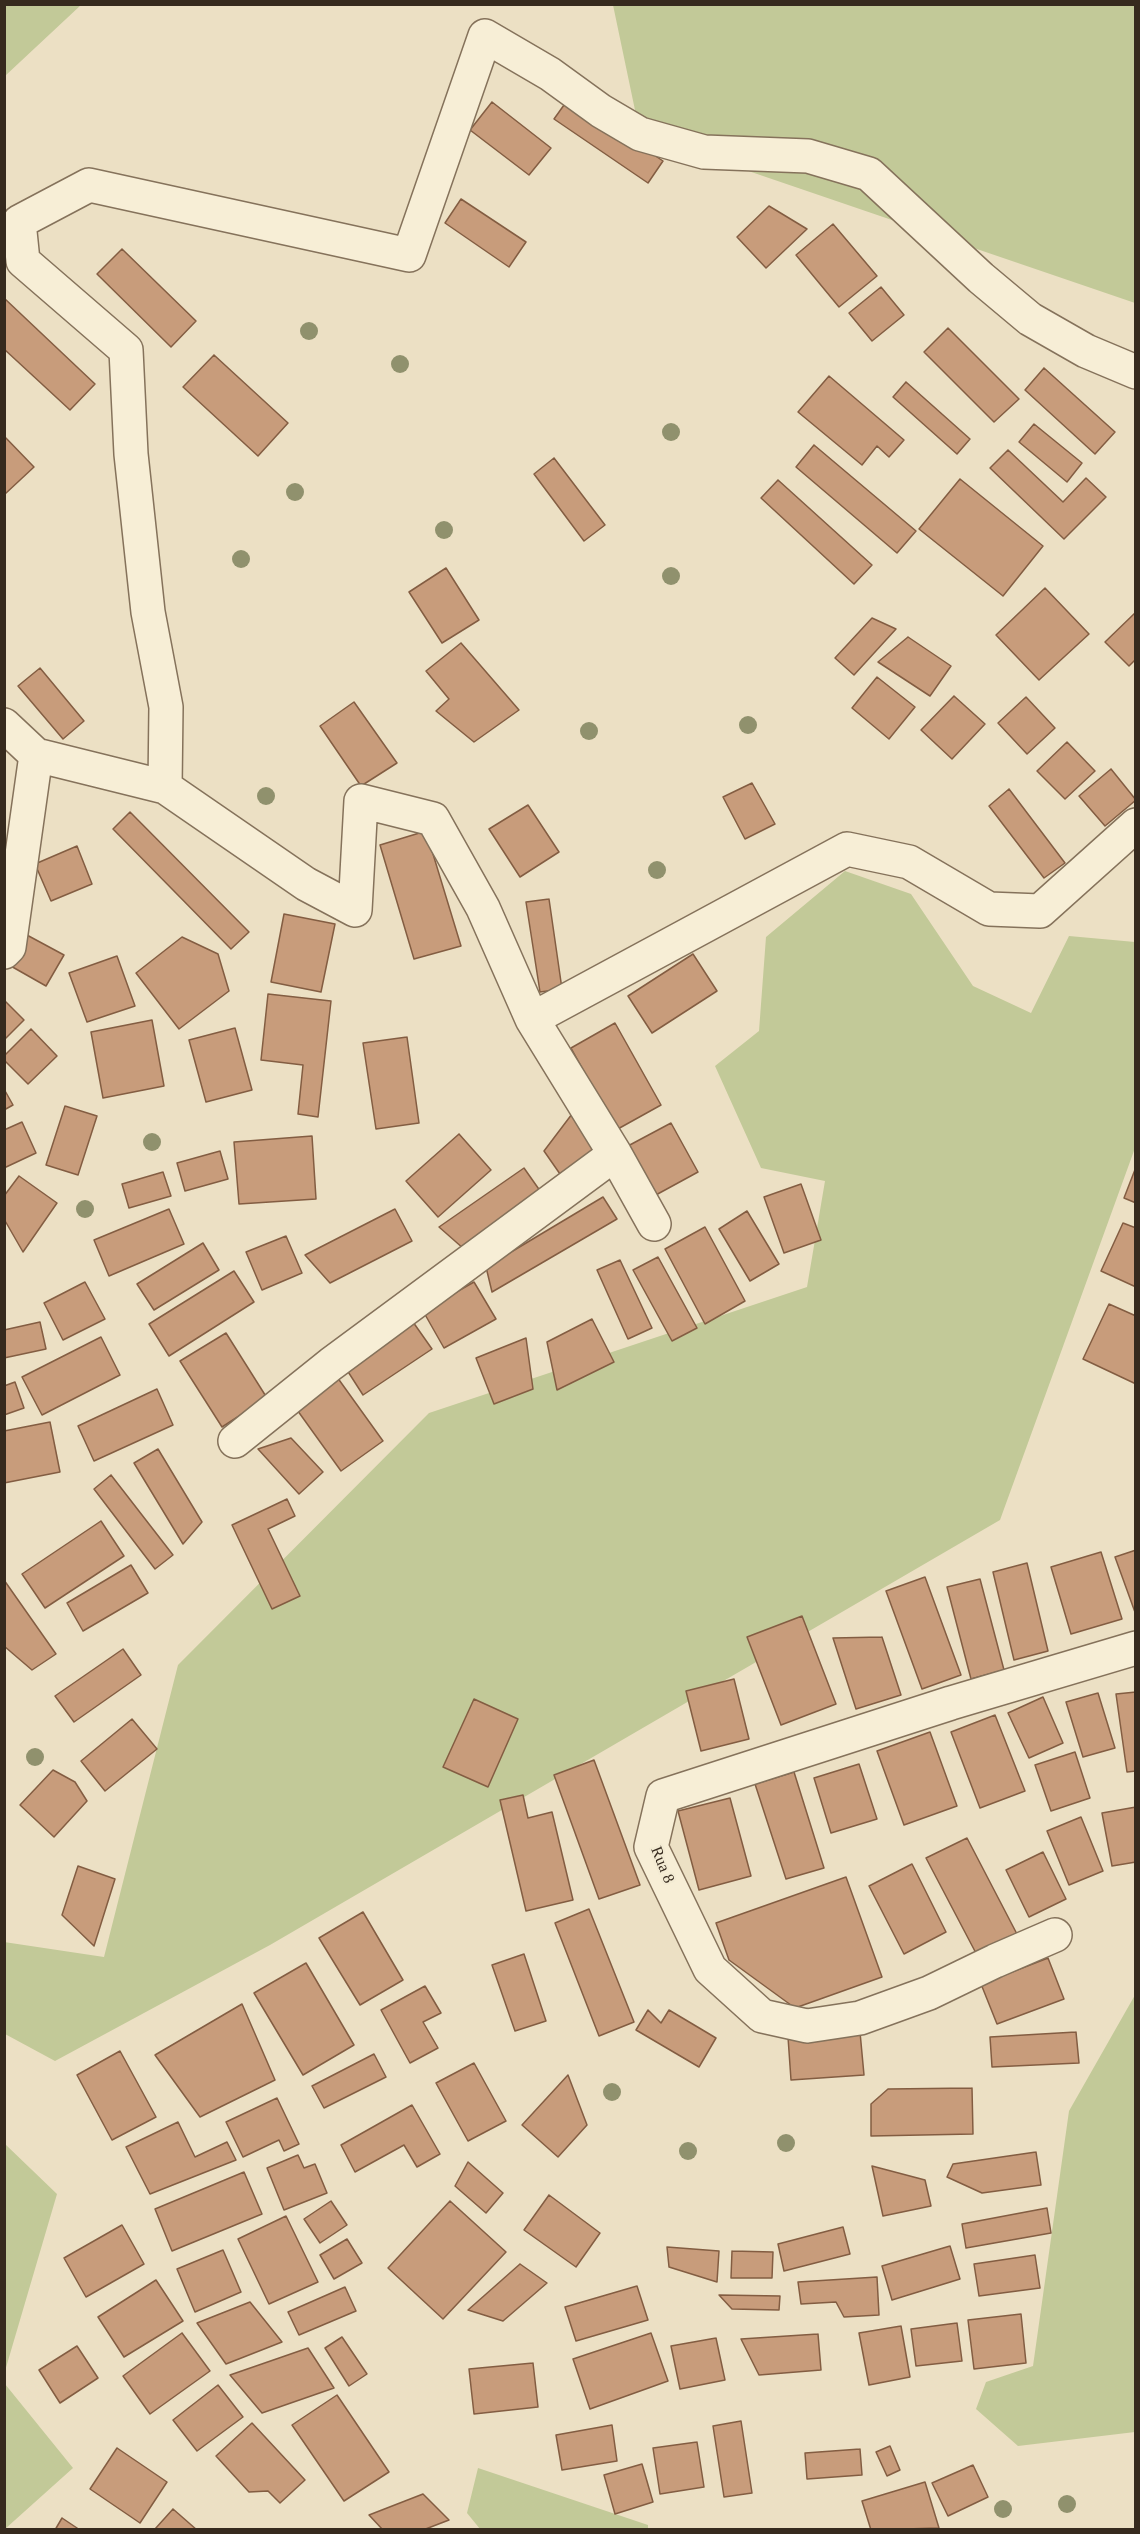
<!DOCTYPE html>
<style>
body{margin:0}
#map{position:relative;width:1140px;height:2534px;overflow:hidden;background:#ece0c4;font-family:Georgia,serif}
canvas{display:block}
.frame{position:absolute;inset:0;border:6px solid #362a1e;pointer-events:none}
</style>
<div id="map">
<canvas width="1140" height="2534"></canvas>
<div class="frame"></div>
</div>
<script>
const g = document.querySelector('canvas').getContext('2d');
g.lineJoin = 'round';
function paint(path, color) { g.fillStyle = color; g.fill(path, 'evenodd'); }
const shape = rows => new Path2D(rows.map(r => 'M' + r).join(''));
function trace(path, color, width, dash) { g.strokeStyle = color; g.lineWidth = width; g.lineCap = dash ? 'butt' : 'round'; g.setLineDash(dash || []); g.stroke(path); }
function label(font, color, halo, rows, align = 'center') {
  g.font = font + ' Georgia,serif'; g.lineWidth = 4.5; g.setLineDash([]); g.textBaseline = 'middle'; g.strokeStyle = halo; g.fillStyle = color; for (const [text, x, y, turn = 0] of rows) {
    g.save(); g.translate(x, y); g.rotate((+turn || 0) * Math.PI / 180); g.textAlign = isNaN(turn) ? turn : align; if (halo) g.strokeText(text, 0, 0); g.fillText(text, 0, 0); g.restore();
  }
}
paint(shape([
 [5,4,81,4,81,5,5,76],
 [613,5,1135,5,1135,303,640,134],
 [845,871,911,894,973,986,1031,1013,1069,936,1135,942,1135,1148,1000,1520,270,1945,55,2061,5,2034,4,1942,104,1957,178,1665,429,1413,807,1287,825,1181,761,1168,715,1066,759,1031,766,937],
 [1135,1995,1135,2432,1018,2446,976,2409,986,2382,1033,2366,1069,2111],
 [5,2144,57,2194,5,2371],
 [5,2384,73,2468,5,2529,4,2529],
 [478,2468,648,2525,648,2529,480,2529,467,2513]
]), '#c2c998');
const building = shape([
 [569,98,663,161,648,183,554,119,569,98],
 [492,102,551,148,529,175,470,130,492,102],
 [461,199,526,242,509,267,445,223,461,199],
 [769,206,807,229,766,268,737,237,769,206],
 [833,224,877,276,839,307,796,255,833,224],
 [122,249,196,321,171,347,97,274,122,249],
 [881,287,904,315,872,341,849,313,881,287],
 [4,298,95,384,70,410,4,349,4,298],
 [948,328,1019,399,994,422,924,352,948,328],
 [214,355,288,423,258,456,183,387,214,355],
 [1044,368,1115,432,1095,454,1025,390,1044,368],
 [829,376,904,440,889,457,877,446,862,465,798,412,829,376],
 [906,382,970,439,957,454,893,397,906,382],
 [1034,424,1082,463,1067,482,1019,442,1034,424],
 [4,436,34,467,5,494,4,494,4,436],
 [814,445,916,531,897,553,796,467,814,445],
 [1008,450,1063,502,1086,478,1106,497,1064,539,990,468,1008,450],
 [554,458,605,525,584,541,534,474,554,458],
 [960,479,1043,546,1003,596,919,529,960,479],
 [778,480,872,565,854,584,761,498,778,480],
 [446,568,479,620,442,643,409,592,446,568],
 [1045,588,1089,634,1039,680,996,635,1045,588],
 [1136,612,1136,659,1129,666,1105,642,1136,612],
 [872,618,896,629,854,675,835,658,872,618],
 [908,637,951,666,930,696,878,662,908,637],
 [461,643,519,710,474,742,436,711,449,699,426,671,461,643],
 [40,668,84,721,63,739,18,686,40,668],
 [877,677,915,707,889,739,852,708,877,677],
 [954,696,985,724,952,759,921,730,954,696],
 [1026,697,1055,728,1027,754,998,723,1026,697],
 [354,702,397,763,361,786,320,726,354,702],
 [1067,742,1095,771,1065,799,1037,771,1067,742],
 [1111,769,1136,800,1105,826,1079,796,1111,769],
 [752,783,775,824,745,839,723,797,752,783],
 [1009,789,1065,863,1044,878,989,806,1009,789],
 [528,805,559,852,520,877,489,829,528,805],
 [130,812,249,932,231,949,113,829,130,812],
 [426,831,461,946,414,959,380,845,426,831],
 [77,846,92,884,51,901,35,864,77,846],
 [549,899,562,989,540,992,526,902,549,899],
 [284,914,335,924,321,992,271,982,284,914],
 [25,934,64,955,46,986,9,965,25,934],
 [182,937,218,954,229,991,179,1029,136,973,182,937],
 [693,954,717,991,652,1033,628,996,693,954],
 [117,956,135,1006,87,1022,69,973,117,956],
 [268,994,331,1001,318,1117,298,1114,303,1065,261,1060,268,994],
 [4,1000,24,1020,4,1040,4,1000],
 [152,1020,164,1086,103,1098,91,1032,152,1020],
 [615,1023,661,1105,616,1130,571,1048,615,1023],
 [235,1028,252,1090,206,1102,189,1040,235,1028],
 [31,1029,57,1056,28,1084,4,1060,4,1056,31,1029],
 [407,1037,419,1123,376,1129,363,1043,407,1037],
 [4,1089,13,1105,4,1110,4,1089],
 [65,1106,97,1116,78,1175,46,1165,65,1106],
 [572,1114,596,1148,560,1174,544,1151,572,1114],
 [22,1122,36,1153,4,1168,4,1130,22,1122],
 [671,1123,698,1172,654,1196,626,1147,671,1123],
 [459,1134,491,1170,438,1217,406,1181,459,1134],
 [312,1136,316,1199,239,1204,234,1142,312,1136],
 [220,1151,228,1179,185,1191,177,1163,220,1151],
 [1136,1167,1136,1203,1124,1198,1136,1167],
 [524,1168,543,1195,464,1249,439,1227,524,1168],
 [163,1172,171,1196,129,1208,122,1184,163,1172],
 [19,1176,57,1203,23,1252,4,1219,4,1196,19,1176],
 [801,1184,821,1240,784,1253,764,1197,801,1184],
 [603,1197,617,1219,492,1292,486,1267,603,1197],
 [169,1209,184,1244,109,1276,94,1240,169,1209],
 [395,1209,412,1241,330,1283,305,1255,395,1209],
 [747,1211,779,1264,750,1281,719,1229,747,1211],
 [1123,1223,1136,1228,1136,1287,1101,1271,1123,1223],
 [705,1227,745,1301,705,1324,665,1249,705,1227],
 [286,1236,302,1273,262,1290,246,1252,286,1236],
 [203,1243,219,1270,154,1310,137,1284,203,1243],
 [658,1257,697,1328,672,1341,633,1270,658,1257],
 [620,1260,652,1328,628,1339,597,1270,620,1260],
 [234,1271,254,1302,169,1356,149,1324,234,1271],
 [85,1282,105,1319,63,1340,44,1303,85,1282],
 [474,1282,496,1319,444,1348,423,1311,474,1282],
 [1109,1304,1136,1316,1136,1384,1083,1359,1109,1304],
 [592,1319,614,1362,557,1390,547,1342,592,1319],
 [40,1322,46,1349,4,1358,4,1330,40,1322],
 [413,1322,432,1349,363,1395,345,1367,413,1322],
 [226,1333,267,1398,222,1427,180,1361,226,1333],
 [101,1337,120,1375,42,1415,22,1377,101,1337],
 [526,1338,533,1389,494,1404,476,1358,526,1338],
 [337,1377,383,1441,341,1471,295,1407,337,1377],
 [15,1382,24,1408,4,1415,4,1386,15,1382],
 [157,1389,173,1425,94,1461,78,1426,157,1389],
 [50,1422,60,1472,4,1483,4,1431,50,1422],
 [291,1438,323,1472,299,1494,258,1449,291,1438],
 [158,1449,202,1522,183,1544,134,1463,158,1449],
 [111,1475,173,1555,155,1569,94,1489,111,1475],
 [287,1499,295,1516,268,1529,300,1596,272,1609,232,1525,287,1499],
 [101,1521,124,1556,45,1608,22,1574,101,1521],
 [1136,1550,1136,1615,1115,1557,1136,1550],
 [1101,1552,1122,1619,1071,1634,1051,1567,1101,1552],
 [1027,1563,1048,1651,1014,1660,993,1572,1027,1563],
 [131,1565,148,1593,83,1631,67,1603,131,1565],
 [925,1577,961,1675,922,1689,886,1591,925,1577],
 [980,1579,1004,1670,971,1679,947,1587,980,1579],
 [4,1580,56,1654,32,1670,4,1646,4,1580],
 [802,1616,836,1704,781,1725,747,1637,802,1616],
 [882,1637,901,1695,856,1709,833,1638,882,1637],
 [123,1649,141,1675,74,1722,55,1696,123,1649],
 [734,1679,749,1739,701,1751,686,1691,734,1679],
 [1136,1692,1136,1771,1127,1772,1116,1694,1136,1692],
 [1098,1693,1115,1748,1083,1757,1066,1702,1098,1693],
 [1043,1697,1063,1743,1029,1758,1008,1713,1043,1697],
 [474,1699,518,1719,488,1787,443,1767,474,1699],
 [995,1715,1025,1791,980,1808,951,1732,995,1715],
 [132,1719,157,1749,105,1791,81,1761,132,1719],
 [930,1732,957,1806,904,1825,877,1751,930,1732],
 [1075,1752,1090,1798,1051,1811,1035,1765,1075,1752],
 [594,1760,640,1885,599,1899,554,1775,594,1760],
 [859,1764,877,1819,831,1833,814,1778,859,1764],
 [53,1770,75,1782,87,1801,54,1837,20,1805,53,1770],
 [794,1772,824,1868,786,1879,755,1784,794,1772],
 [523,1795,528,1818,552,1812,573,1900,526,1911,500,1800,523,1795],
 [730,1798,751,1876,699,1890,678,1811,730,1798],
 [1136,1807,1136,1862,1112,1866,1102,1813,1136,1807],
 [1081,1817,1103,1871,1069,1885,1047,1831,1081,1817],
 [967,1838,1018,1936,978,1957,926,1858,967,1838],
 [1043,1852,1066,1899,1029,1917,1006,1870,1043,1852],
 [912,1864,946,1932,904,1954,869,1886,912,1864],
 [78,1866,115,1879,94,1946,62,1915,78,1866],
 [846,1877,882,1977,795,2008,729,1960,716,1923,846,1877],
 [589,1909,634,2022,599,2036,555,1923,589,1909],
 [363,1912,403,1980,360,2005,319,1938,363,1912],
 [524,1954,546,2021,515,2031,492,1965,524,1954],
 [1048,1958,1064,1999,997,2024,981,1984,1048,1958],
 [306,1963,354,2045,303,2075,254,1993,306,1963],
 [425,1986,441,2013,423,2022,438,2048,410,2063,381,2010,425,1986],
 [242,2004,275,2080,200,2117,155,2055,242,2004],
 [648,2010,661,2023,669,2010,716,2038,699,2067,636,2030,648,2010],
 [860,2032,864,2075,791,2080,788,2037,860,2032],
 [1076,2032,1079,2063,992,2067,990,2037,1076,2032],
 [120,2051,156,2117,112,2140,77,2075,120,2051],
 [374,2054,386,2077,324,2108,312,2086,374,2054],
 [474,2063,506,2121,468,2141,436,2083,474,2063],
 [568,2075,587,2125,558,2157,522,2125,568,2075],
 [972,2088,973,2134,871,2136,871,2104,888,2089,972,2088],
 [277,2098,299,2144,284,2151,279,2140,243,2157,226,2122,277,2098],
 [412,2105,440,2154,417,2167,404,2145,355,2172,341,2145,412,2105],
 [178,2122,195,2157,227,2142,236,2160,150,2194,126,2147,178,2122],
 [1036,2152,1041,2185,982,2193,947,2177,953,2164,1036,2152],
 [298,2155,304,2168,315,2164,327,2193,284,2210,267,2168,298,2155],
 [468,2162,503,2193,486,2213,455,2186,468,2162],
 [872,2166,925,2180,931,2206,883,2216,872,2166],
 [244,2172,262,2214,172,2251,155,2209,244,2172],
 [549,2195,600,2233,576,2267,524,2230,549,2195],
 [331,2201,347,2225,320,2243,304,2219,331,2201],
 [450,2201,506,2252,443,2319,388,2268,450,2201],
 [1047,2208,1051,2233,966,2248,962,2224,1047,2208],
 [286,2216,318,2282,269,2304,238,2239,286,2216],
 [122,2225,144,2264,86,2297,64,2258,122,2225],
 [843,2227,850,2254,784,2271,778,2244,843,2227],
 [347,2239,362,2263,334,2279,320,2255,347,2239],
 [950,2246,960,2279,892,2300,882,2266,950,2246],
 [667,2247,719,2251,717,2282,669,2267,667,2247],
 [223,2250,241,2292,195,2312,177,2269,223,2250],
 [732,2251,773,2252,772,2278,731,2278,732,2251],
 [1035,2255,1040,2288,979,2296,974,2264,1035,2255],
 [520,2264,547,2283,503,2321,468,2310,520,2264],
 [877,2277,879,2315,844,2317,836,2302,801,2304,798,2282,877,2277],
 [156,2280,183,2321,124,2357,98,2317,156,2280],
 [637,2286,648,2320,576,2341,565,2307,637,2286],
 [345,2287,356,2311,299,2335,288,2312,345,2287],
 [719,2295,780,2296,779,2310,732,2309,719,2295],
 [250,2302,282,2342,226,2364,197,2323,250,2302],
 [1021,2314,1026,2363,974,2369,968,2320,1021,2314],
 [957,2323,962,2361,916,2366,911,2329,957,2323],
 [901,2326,910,2377,869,2385,859,2333,901,2326],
 [182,2333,210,2371,150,2414,123,2376,182,2333],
 [651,2333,668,2381,590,2409,573,2359,651,2333],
 [818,2334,821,2370,759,2375,741,2339,818,2334],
 [342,2337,367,2374,349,2386,325,2348,342,2337],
 [716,2338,725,2380,680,2389,671,2346,716,2338],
 [77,2346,98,2378,60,2403,39,2370,77,2346],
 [308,2348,334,2388,262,2413,230,2375,308,2348],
 [533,2363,538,2407,474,2414,469,2369,533,2363],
 [218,2385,243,2417,197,2451,173,2420,218,2385],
 [337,2395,389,2472,344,2501,292,2425,337,2395],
 [741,2421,752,2493,724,2497,713,2426,741,2421],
 [252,2423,305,2480,280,2503,268,2491,249,2492,216,2456,252,2423],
 [612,2425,617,2461,562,2470,556,2435,612,2425],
 [697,2442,704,2487,660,2494,653,2448,697,2442],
 [890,2446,900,2470,887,2476,876,2452,890,2446],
 [117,2448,167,2482,140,2523,90,2489,117,2448],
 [860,2449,862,2475,807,2479,805,2453,860,2449],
 [642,2464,653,2502,615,2514,604,2475,642,2464],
 [973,2465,988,2497,948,2516,932,2483,973,2465],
 [925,2482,939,2528,871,2530,862,2501,925,2482],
 [423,2494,449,2520,423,2530,383,2530,369,2515,423,2494],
 [173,2509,197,2530,155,2529,173,2509],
 [62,2518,80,2530,55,2530,62,2518]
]);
paint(building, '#c89c7b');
trace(building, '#835d42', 1.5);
const minor = shape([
 [4,725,36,755,165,787,306,884,355,910,361,801,433,819,483,908,532,1019,615,1154,654,1224],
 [165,787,166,707,148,612,131,454,126,350,23,261,19,222,89,185,409,255,485,36,550,74,601,111,640,134,704,152,808,156,869,174,981,278,1030,319,1086,351,1136,372],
 [4,952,9,947,36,755],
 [532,1019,847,849,909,862,989,909,1040,911,1136,825],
 [235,1441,331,1364,615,1154],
 [1055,1935,995,1961,929,1993,860,2018,807,2026,762,2016,710,1969,651,1847,663,1796,951,1703,1136,1648]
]);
trace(minor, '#85725b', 36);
trace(minor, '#f7eed6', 33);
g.fillStyle = '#90916d';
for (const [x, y] of [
 [309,331],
 [400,364],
 [671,432],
 [295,492],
 [444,530],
 [241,559],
 [671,576],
 [748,725],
 [589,731],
 [266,796],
 [657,870],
 [152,1142],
 [85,1209],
 [35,1757],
 [612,2092],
 [786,2143],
 [688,2151],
 [1067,2504],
 [1003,2509]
]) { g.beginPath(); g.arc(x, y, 9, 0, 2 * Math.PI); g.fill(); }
label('16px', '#362a1e', '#f3ebd3', [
 ["Rua 8",662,1865,68]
]);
</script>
